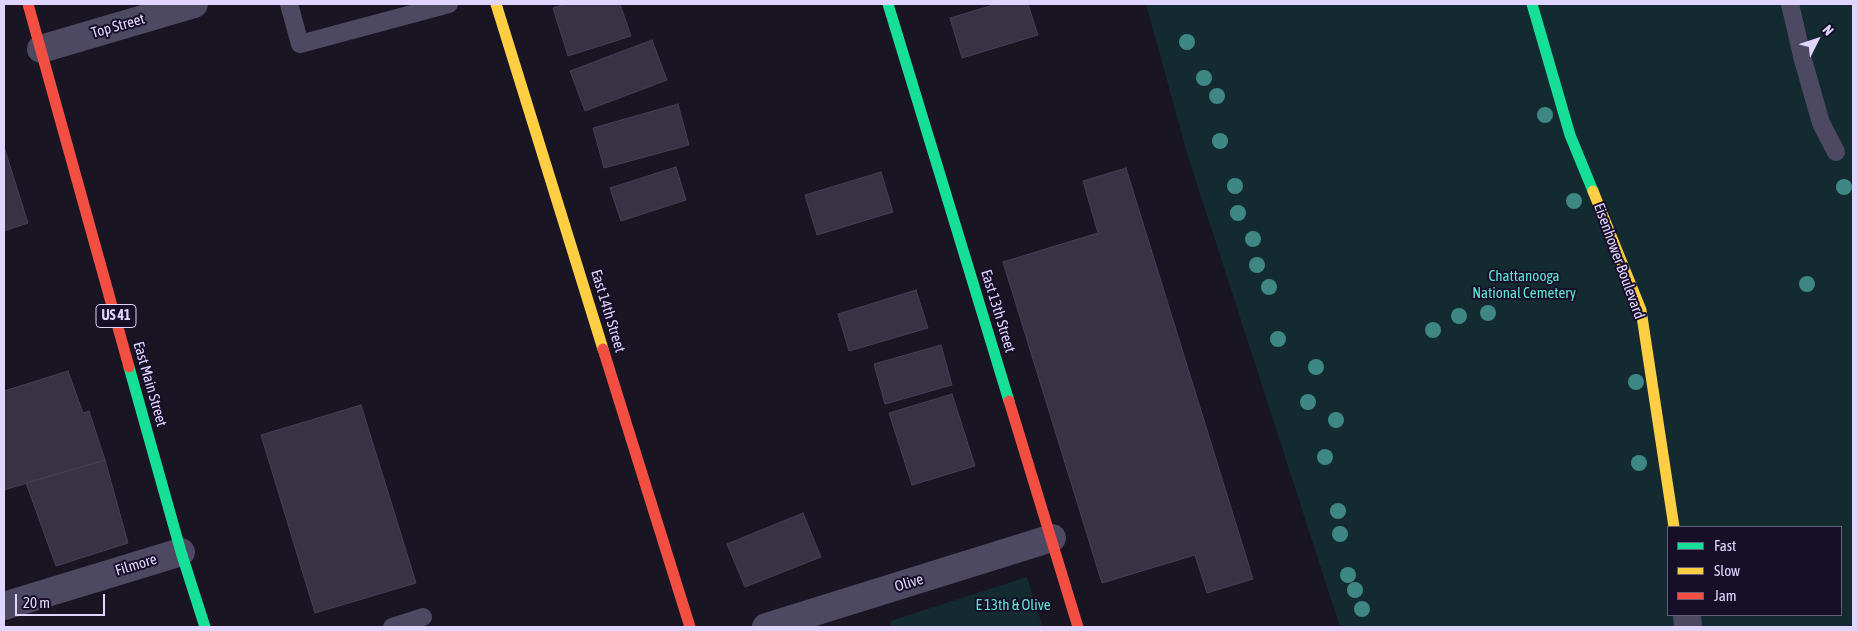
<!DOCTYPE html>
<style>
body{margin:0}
#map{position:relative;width:1857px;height:631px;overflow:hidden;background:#191522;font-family:"Asap Condensed",sans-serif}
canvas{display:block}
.frame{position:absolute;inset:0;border:5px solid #e0d5ff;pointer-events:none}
.legend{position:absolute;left:1667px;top:526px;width:175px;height:90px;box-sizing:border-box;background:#170f28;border:1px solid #675e7e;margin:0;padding:6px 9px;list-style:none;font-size:15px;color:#e0d5ff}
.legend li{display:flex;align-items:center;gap:10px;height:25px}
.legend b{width:25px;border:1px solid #675e7e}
.north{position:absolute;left:1792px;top:15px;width:50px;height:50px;-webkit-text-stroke:4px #170f28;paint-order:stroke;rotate:49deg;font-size:14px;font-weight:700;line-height:20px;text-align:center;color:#e0d5ff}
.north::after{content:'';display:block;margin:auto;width:18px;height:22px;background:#e0d5ff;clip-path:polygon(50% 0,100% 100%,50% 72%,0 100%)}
.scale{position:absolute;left:15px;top:594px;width:90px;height:22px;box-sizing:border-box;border:2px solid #e0d5ff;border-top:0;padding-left:6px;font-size:15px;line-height:18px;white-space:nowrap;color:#e0d5ff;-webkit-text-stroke:4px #170f28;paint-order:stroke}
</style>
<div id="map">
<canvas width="1857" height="631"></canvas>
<div class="frame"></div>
<ul class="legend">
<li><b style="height:6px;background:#16e098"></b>Fast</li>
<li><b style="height:6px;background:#ffcf43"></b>Slow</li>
<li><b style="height:6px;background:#f24e42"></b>Jam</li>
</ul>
<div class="north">N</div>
<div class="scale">20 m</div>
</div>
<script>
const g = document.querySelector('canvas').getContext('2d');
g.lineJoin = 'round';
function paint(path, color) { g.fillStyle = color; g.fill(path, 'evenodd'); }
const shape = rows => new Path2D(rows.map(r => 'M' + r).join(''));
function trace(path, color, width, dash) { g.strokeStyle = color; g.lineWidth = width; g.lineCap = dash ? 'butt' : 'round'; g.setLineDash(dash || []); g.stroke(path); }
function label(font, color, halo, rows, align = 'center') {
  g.font = font + ' "Asap Condensed",sans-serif'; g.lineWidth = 4; g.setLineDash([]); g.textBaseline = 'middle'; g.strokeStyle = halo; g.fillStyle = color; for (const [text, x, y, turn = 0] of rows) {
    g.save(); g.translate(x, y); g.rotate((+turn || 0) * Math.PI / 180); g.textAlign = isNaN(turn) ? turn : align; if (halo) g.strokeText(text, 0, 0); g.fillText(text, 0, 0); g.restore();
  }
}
paint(shape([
 [1146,4,1853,4,1853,627,1340,627,1187,153],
 [1668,527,1841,527,1841,615,1668,615],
 [1027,577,1042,625,1033,627,891,627,890,621]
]), '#132b30');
const building = shape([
 [566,4,620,4,631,36,568,56,553,8,566,4],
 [997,4,1028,4,1038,35,962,58,950,18,997,4],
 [652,40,667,80,585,111,570,71,652,40],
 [678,104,689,145,604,168,593,128,678,104],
 [4,147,28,223,4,231,4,147],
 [676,167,686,200,621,221,610,188,676,167],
 [1126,168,1253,579,1207,593,1195,555,1102,583,1003,262,1098,233,1083,181,1126,168],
 [881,172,893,212,817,235,805,195,881,172],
 [916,290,928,328,849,351,838,314,916,290],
 [941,345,952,385,885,404,874,364,941,345],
 [68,371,83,413,89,411,105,460,4,490,4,391,68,371],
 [952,394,975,466,912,485,889,413,952,394],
 [361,405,416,583,315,613,261,435,361,405],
 [105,460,128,543,56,566,26,483,105,460],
 [803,513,821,557,745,587,727,544,803,513]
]);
paint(building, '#383244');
trace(building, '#463f56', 1);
trace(shape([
 [289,4,300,44,449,4],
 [1790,4,1803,60,1821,123,1836,152],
 [392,627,423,617]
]), '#4e4963', 18);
trace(shape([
 [41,49,194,4],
 [4,606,181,552],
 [1687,615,1688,627],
 [766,627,1052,538]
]), '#4e4963', 28);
trace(shape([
 [888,4,1009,401],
 [1532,4,1570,135,1593,191],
 [129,367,181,552,205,627]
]), '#16e098', 11);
trace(shape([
 [496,4,603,349],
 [1593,191,1641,310,1674,527]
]), '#ffcf43', 11);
trace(shape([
 [28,4,129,367],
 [603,349,690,627],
 [1009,401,1078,627]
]), '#f24e42', 11);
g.fillStyle = '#3e8785';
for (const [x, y] of [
 [1187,42],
 [1204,78],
 [1217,96],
 [1545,115],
 [1220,141],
 [1235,186],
 [1844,187],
 [1574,201],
 [1238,213],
 [1253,239],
 [1257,265],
 [1807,284],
 [1269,287],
 [1488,313],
 [1459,316],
 [1433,330],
 [1278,339],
 [1316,367],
 [1636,382],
 [1308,402],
 [1336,420],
 [1325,457],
 [1639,463],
 [1338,511],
 [1340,534],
 [1348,575],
 [1355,590],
 [1362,609]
]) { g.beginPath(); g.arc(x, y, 8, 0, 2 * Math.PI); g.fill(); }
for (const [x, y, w] of [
 [116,316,40]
]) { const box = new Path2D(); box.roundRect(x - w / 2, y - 11.5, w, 23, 4); g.fillStyle = '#170f28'; g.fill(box); trace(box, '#e0d5ff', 1); }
label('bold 14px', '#e0d5ff', null, [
 ["US 41",116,316]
]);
label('15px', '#e0d5ff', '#170f28', [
 ["Top Street",118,26,-16],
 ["Eisenhower Boulevard",1619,261,70],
 ["East 14th Street",608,311,73],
 ["East 13th Street",998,311,73],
 ["East Main Street",150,384,74],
 ["Filmore",136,565,-17],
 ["Olive",909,583,-17]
]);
label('15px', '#5de4d6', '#170f28', [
 ["Chattanooga",1524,276],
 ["National Cemetery",1524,293],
 ["E 13th & Olive",1013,605]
]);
</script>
